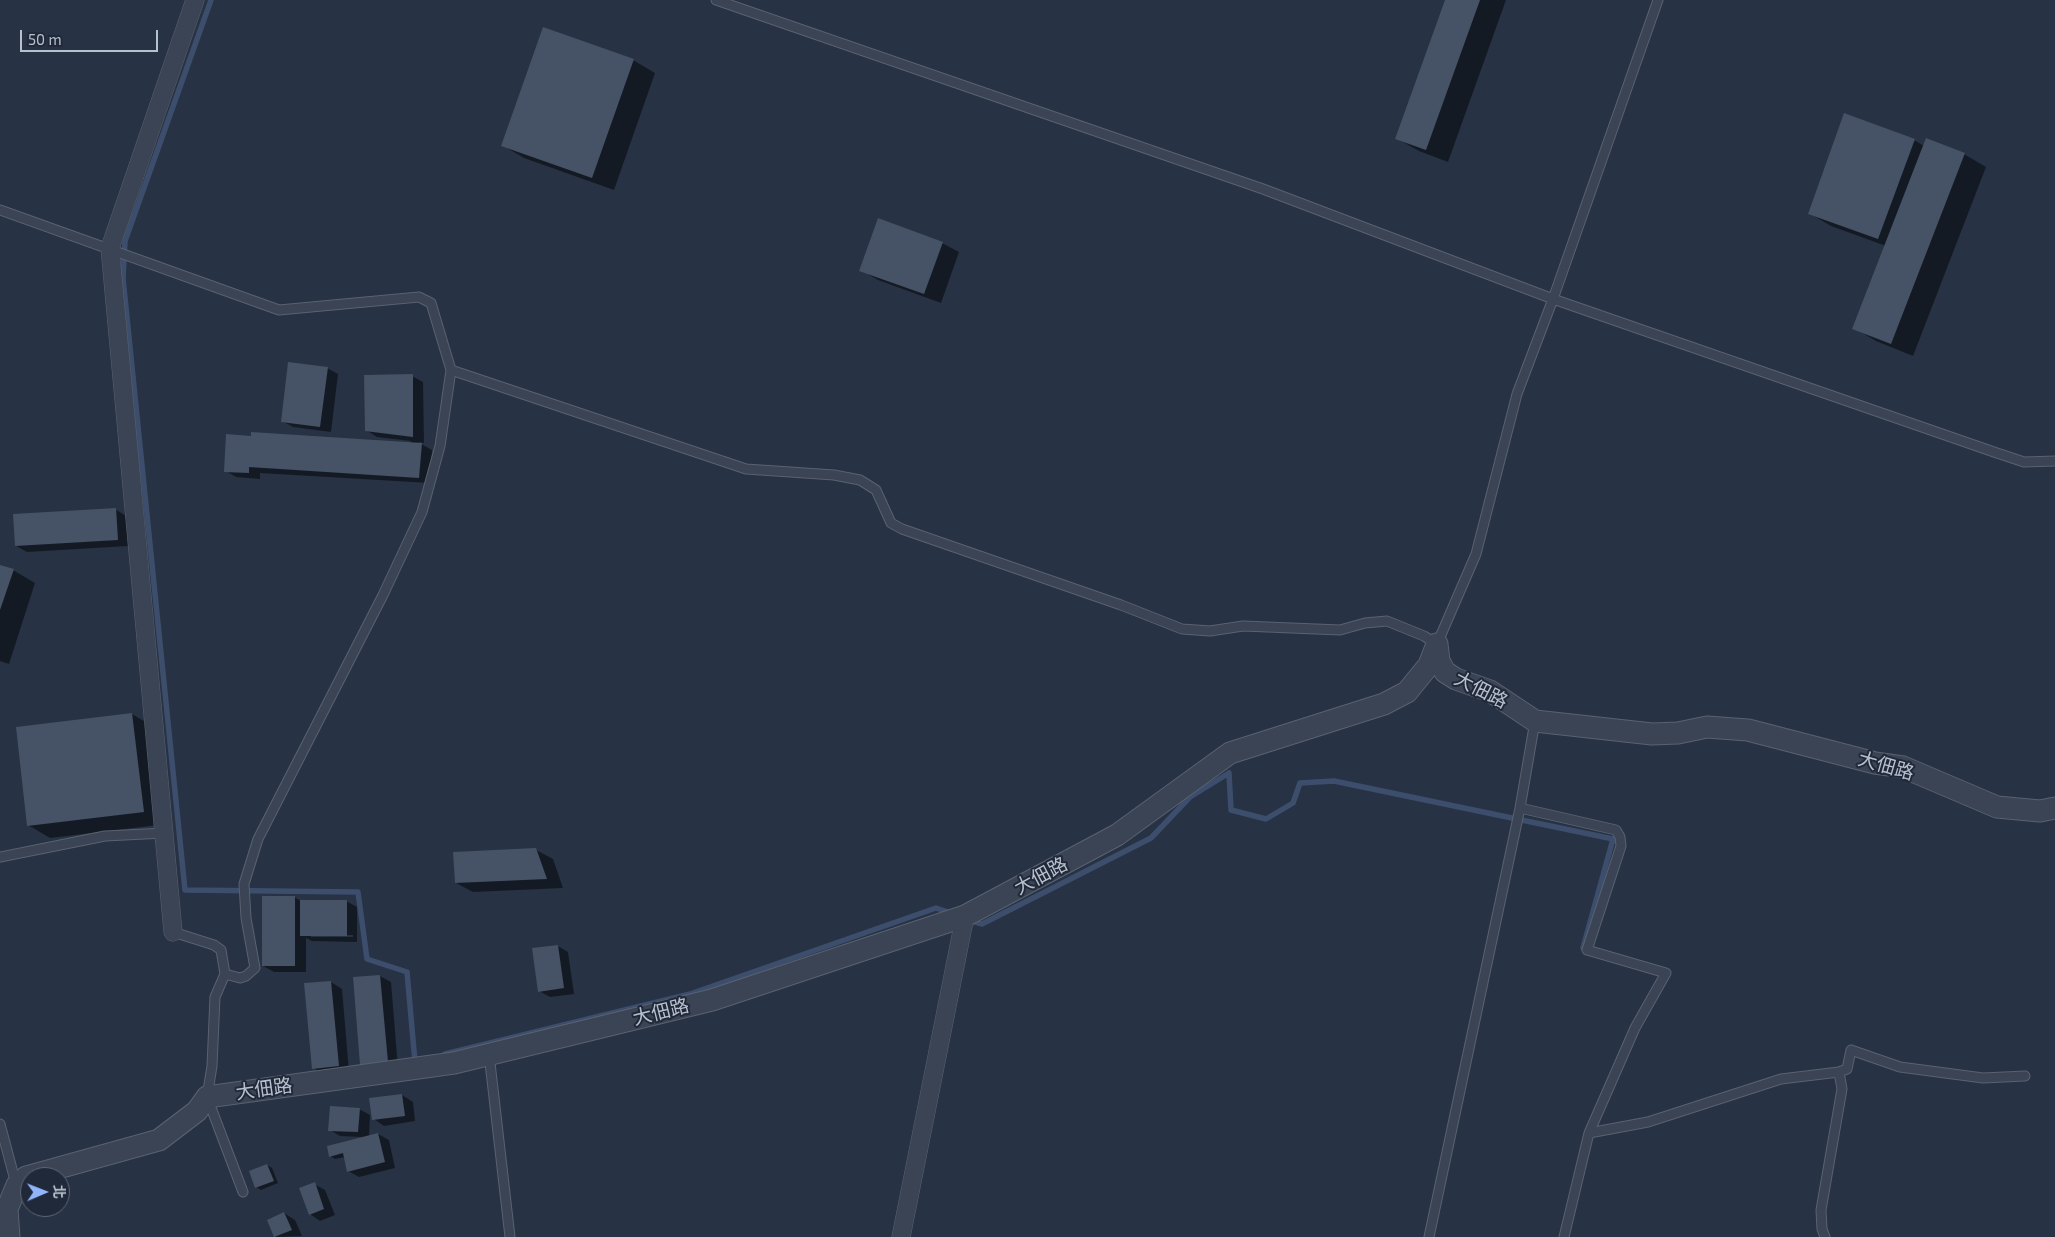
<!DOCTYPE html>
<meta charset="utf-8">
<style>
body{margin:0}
#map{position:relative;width:2055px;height:1237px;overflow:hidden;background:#273244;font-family:"Exo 2","Noto Sans TC",sans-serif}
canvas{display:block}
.north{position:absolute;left:20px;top:1167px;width:50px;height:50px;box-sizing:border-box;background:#202939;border:1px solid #5d6574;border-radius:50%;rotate:89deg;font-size:14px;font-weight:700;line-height:20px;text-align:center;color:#b9c0cd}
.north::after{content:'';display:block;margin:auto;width:18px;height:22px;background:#91b5fa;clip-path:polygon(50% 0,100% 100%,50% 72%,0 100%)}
.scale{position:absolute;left:20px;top:30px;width:138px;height:22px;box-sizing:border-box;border:2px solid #b9c0cd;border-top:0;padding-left:6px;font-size:15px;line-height:18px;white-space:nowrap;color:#b9c0cd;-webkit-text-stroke:4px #202939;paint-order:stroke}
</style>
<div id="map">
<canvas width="2055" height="1237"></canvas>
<div class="north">北</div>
<div class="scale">50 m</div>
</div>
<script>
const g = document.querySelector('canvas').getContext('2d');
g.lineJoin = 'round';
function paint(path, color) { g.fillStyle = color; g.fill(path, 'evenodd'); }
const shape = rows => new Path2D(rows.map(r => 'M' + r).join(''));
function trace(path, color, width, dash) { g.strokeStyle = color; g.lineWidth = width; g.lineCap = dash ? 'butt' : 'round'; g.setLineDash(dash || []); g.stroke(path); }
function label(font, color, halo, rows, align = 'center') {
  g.font = font + ' "Exo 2","Noto Sans TC",sans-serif'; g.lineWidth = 4; g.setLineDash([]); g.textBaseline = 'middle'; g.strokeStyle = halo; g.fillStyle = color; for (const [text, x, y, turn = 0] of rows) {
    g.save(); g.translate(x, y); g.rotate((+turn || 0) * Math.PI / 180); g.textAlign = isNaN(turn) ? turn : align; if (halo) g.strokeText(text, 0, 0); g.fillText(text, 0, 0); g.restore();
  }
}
paint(shape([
 [1446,0,1506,0,1448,162,1419,151,1396,138],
 [633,60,655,73,614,190,524,158,502,145],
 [1914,140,1924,146,1964,154,1986,167,1913,356,1876,341,1854,328,1886,246,1831,226,1809,213],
 [942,243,959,252,941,303,878,280,861,270],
 [327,368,338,374,331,432,293,427,282,421],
 [412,376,423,382,424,443,418,442,432,450,430,483,260,473,260,479,236,477,226,471,227,436,410,443,411,441,377,437,366,430],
 [115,509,126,516,128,546,27,552,16,546],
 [0,566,13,570,35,583,9,664,0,661],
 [132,714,154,727,166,824,50,838,28,825],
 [536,850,553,859,563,888,473,892,456,883],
 [294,897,301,901,346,901,357,907,357,942,312,941,306,938,306,972,274,972,263,966],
 [311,935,353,935,353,937,311,937],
 [558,946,568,952,574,994,550,997,539,991],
 [380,976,391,982,398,1068,373,1070,362,1064],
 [331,982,342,989,349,1072,324,1074,313,1068,306,985],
 [402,1095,413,1102,415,1121,384,1126,374,1119],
 [359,1109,370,1115,369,1136,378,1134,389,1140,395,1168,359,1177,348,1171,345,1157,335,1159,330,1156,362,1137,340,1136,330,1130],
 [267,1165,272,1168,278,1183,261,1190,256,1187],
 [314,1184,325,1190,335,1215,320,1221,310,1214],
 [284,1213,295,1220,302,1236,276,1237,268,1220]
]), '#0007');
trace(shape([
 [211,0,125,241,123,278,185,890,358,892,367,959,407,972,415,1062,417,1061],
 [969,920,982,924,1151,838,1190,797,1229,773,1231,810,1266,819,1293,803,1300,783,1334,781,1613,839,1583,948],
 [445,1054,690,994,936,908,951,913]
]), '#3d4e6d', 5.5);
paint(shape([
 [1445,0,1480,0,1426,150,1395,139],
 [543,27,634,59,592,178,501,146],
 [1844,113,1915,139,1878,239,1808,214],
 [1926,138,1965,153,1891,344,1852,329],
 [878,218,943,242,924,294,859,271],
 [288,362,328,367,320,427,281,422],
 [413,374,413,437,365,431,364,375],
 [251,432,422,443,419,478,249,467,249,473,224,472,226,434,251,436],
 [116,508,118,540,15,546,13,514],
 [0,565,14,569,0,610],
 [132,713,144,812,27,826,16,727],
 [536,848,547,879,455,883,453,852],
 [262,896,295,896,295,966,262,966],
 [300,900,347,900,347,936,300,936],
 [558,945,564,988,538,992,532,948],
 [380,975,388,1062,360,1065,353,977],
 [331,981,339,1066,312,1069,304,983],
 [402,1094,405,1116,372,1120,369,1098],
 [330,1106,360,1108,358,1132,328,1131],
 [378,1133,385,1162,347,1172,343,1153,329,1157,327,1146],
 [267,1164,274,1181,255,1188,249,1171],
 [315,1182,324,1209,309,1215,299,1188],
 [284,1212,292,1230,274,1237,267,1220]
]), '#465266');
const service = shape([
 [716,0,1263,189,1553,299,1994,452,2024,462,2055,461],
 [0,210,279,310,419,297,431,303,451,370,746,469,834,475,860,480,876,490,891,523,902,529,1121,605,1182,629,1210,631,1243,626,1340,630,1365,623,1387,621,1424,636,1437,644,1476,554,1517,394,1553,299,1658,0],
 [1520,808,1616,830,1620,837,1621,846,1587,950,1666,973,1635,1028,1589,1133,1564,1237],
 [0,857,105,836,165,833],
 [173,932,214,945,221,950,225,974,215,997,212,1066,207,1097,243,1192],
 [225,974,240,978,246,976,255,968,246,918,244,884,258,839,383,595,422,512,440,446,451,370],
 [489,1054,510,1237],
 [0,1124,16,1184],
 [1589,1133,1648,1122,1781,1079,1839,1072,1847,1069,1851,1050,1900,1067,1983,1078,2025,1076],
 [1429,1237,1520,808,1535,721],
 [1825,1237,1822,1229,1821,1210,1842,1089,1839,1072]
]);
const minor = shape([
 [173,932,110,248,195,0],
 [901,1237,965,916]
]);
const tertiary = shape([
 [1437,644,1439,661,1445,672,1456,679,1490,691,1535,721,1652,734,1678,733,1707,727,1748,730,1875,763,1903,767,1997,807,2040,811,2055,808],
 [9,1237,7,1209,17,1185,26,1177,159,1140,197,1111,207,1097,454,1063,712,1000,965,916,1117,835,1230,753,1384,704,1407,692,1429,665,1437,644]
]);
trace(service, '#5a6271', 11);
trace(minor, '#5a6271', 19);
trace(tertiary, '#5a6271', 23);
trace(service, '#3b4454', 9);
trace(minor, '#3b4454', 18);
trace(tertiary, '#3b4454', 21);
label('19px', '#b9c0cd', '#202939', [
 ["大佃路",1481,690,27],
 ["大佃路",1886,766,16],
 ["大佃路",1041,876,-28],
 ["大佃路",661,1012,-14],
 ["大佃路",264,1089,-8]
]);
</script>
